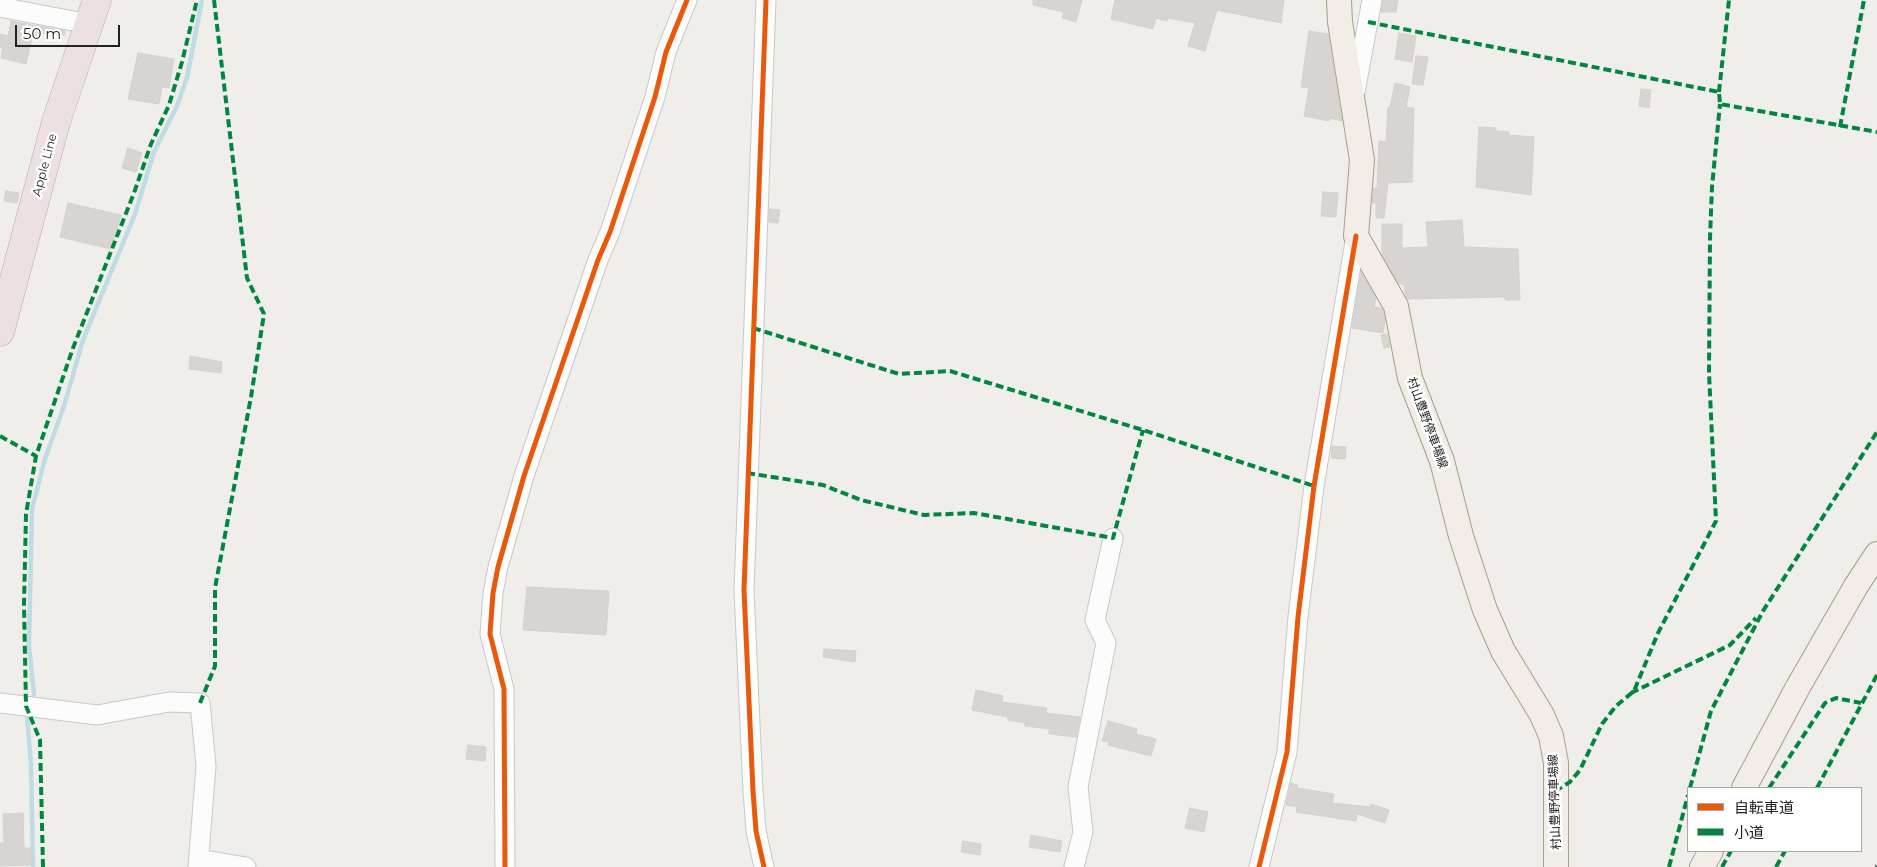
<!DOCTYPE html>
<meta charset="utf-8">
<style>
body{margin:0}
#map{position:relative;width:1877px;height:867px;overflow:hidden;background:#f0eeeb;font-family:Montserrat,"Noto Sans JP",sans-serif}
canvas{display:block}
.legend{position:absolute;left:1687px;top:787px;width:175px;height:65px;box-sizing:border-box;background:#fff;border:1px solid #a7a7a7;margin:0;padding:6px 9px;list-style:none;font-size:15px;color:#222}
.legend li{display:flex;align-items:center;gap:10px;height:25px}
.legend b{width:25px;border:1px solid #a7a7a7}
.scale{position:absolute;left:15px;top:25px;width:105px;height:22px;box-sizing:border-box;border:2px solid #222;border-top:0;padding-left:6px;font-size:15px;line-height:18px;white-space:nowrap;color:#222;-webkit-text-stroke:4px #fff;paint-order:stroke}
</style>
<div id="map">
<canvas width="1877" height="867"></canvas>
<ul class="legend">
<li><b style="height:6px;background:#e8590c"></b>自転車道</li>
<li><b style="height:6px;background:#00873e"></b>小道</li>
</ul>
<div class="scale">50 m</div>
</div>
<script>
const g = document.querySelector('canvas').getContext('2d');
g.lineJoin = 'round';
const shape = rows => new Path2D(rows.map(r => 'M' + r).join(''));
function trace(path, color, width, dash) { g.strokeStyle = color; g.lineWidth = width; g.lineCap = dash ? 'butt' : 'round'; g.setLineDash(dash || []); g.stroke(path); }
function paint(path, color) { g.fillStyle = color; g.fill(path, 'evenodd'); }
function label(font, color, halo, rows, align = 'center') {
  g.font = font + ' Montserrat,"Noto Sans JP",sans-serif'; g.lineWidth = 5; g.setLineDash([]); g.textBaseline = 'middle'; g.strokeStyle = halo; g.fillStyle = color; for (const [text, x, y, turn = 0] of rows) {
    g.save(); g.translate(x, y); g.rotate((+turn || 0) * Math.PI / 180); g.textAlign = isNaN(turn) ? turn : align; if (halo) g.strokeText(text, 0, 0); g.fillText(text, 0, 0); g.restore();
  }
}
trace(shape([
 [34,694,29,646,32,509,45,459,64,406,83,340,135,214,154,152,177,106,187,77,202,0],
 [27,717,31,764,33,867]
]), '#bfdbe3', 4.5);
const building = shape([
 [1033,0,1082,0,1076,22,1062,18,1064,12,1033,5,1033,0],
 [1115,0,1284,0,1281,23,1217,10,1205,51,1188,46,1195,23,1168,18,1167,21,1156,18,1153,29,1111,19,1115,0],
 [1383,0,1398,0,1396,12,1381,12,1383,0],
 [11,21,65,31,65,35,38,33,37,38,32,37,26,64,1,58,3,47,0,47,0,34,8,36,11,21],
 [1309,31,1328,34,1342,121,1330,118,1329,121,1304,116,1309,88,1301,87,1309,31],
 [1399,33,1416,36,1412,62,1395,59,1399,33],
 [138,53,174,59,169,88,162,87,159,104,128,99,138,53],
 [1416,56,1428,57,1423,85,1412,84,1416,56],
 [1395,83,1410,87,1406,107,1414,108,1412,182,1388,183,1384,218,1376,218,1376,203,1372,203,1374,188,1377,188,1379,141,1386,142,1388,107,1390,107,1395,83],
 [1641,89,1651,90,1649,108,1639,106,1641,89],
 [1479,127,1496,128,1496,131,1509,132,1508,135,1534,137,1531,195,1476,187,1479,127],
 [128,148,142,153,136,172,122,168,128,148],
 [6,191,19,193,17,203,4,201,6,191],
 [1323,192,1338,193,1336,217,1321,216,1323,192],
 [68,203,121,215,111,249,60,237,68,203],
 [769,209,780,210,778,223,769,222,769,209],
 [1462,220,1464,247,1518,249,1520,300,1505,300,1505,297,1408,299,1405,293,1404,284,1399,284,1382,254,1382,224,1402,224,1402,248,1428,247,1426,222,1462,220],
 [1361,273,1376,298,1374,307,1381,308,1383,311,1385,321,1383,333,1352,328,1361,273],
 [1387,334,1390,347,1384,348,1381,335,1387,334],
 [190,356,222,362,221,373,189,369,190,356],
 [1332,446,1346,447,1345,459,1331,458,1332,446],
 [527,587,609,591,606,635,523,630,527,587],
 [824,649,856,651,855,662,823,657,824,649],
 [976,690,1003,696,1002,702,1047,708,1046,713,1080,717,1076,737,1049,734,1049,729,1025,726,1025,723,1008,720,1008,717,972,710,976,690],
 [1108,721,1137,729,1136,734,1156,739,1151,756,1108,745,1109,742,1102,741,1108,721],
 [468,745,486,747,485,761,466,759,468,745],
 [1291,783,1297,785,1297,788,1334,794,1332,803,1371,807,1371,804,1389,810,1385,823,1357,814,1356,821,1296,812,1297,807,1286,805,1291,783],
 [1190,808,1208,812,1204,832,1185,828,1190,808],
 [23,813,24,848,31,848,32,865,0,866,0,843,4,843,3,814,23,813],
 [1031,835,1062,841,1060,852,1029,847,1031,835],
 [963,841,981,844,980,855,961,852,963,841]
]);
paint(building, '#d7d4d2');
trace(building, '#d3d0cc', 1);
const minor = shape([
 [0,7,89,24],
 [1355,92,1372,0],
 [0,703,97,715,169,702,200,703,206,766,198,867],
 [199,859,246,867],
 [505,867,504,689,490,634,493,593,498,567,524,476,598,260,610,232,655,97,666,52,687,0],
 [764,867,756,831,753,791,744,590,766,0],
 [1074,867,1083,832,1078,787,1106,643,1095,620,1113,538],
 [1259,867,1287,752,1298,617,1314,486,1356,236]
]);
const major = shape([
 [1339,0,1340,22,1362,160,1356,236,1396,306,1410,378,1442,461,1461,536,1485,610,1503,651,1542,715,1551,736,1556,763,1556,867],
 [1744,788,1798,687,1856,586,1877,554],
 [1702,867,1711,851]
]);
const highway = shape([
 [0,332,56,122,97,0]
]);
trace(minor, '#c9c8c7', 21);
trace(major, '#a79c86', 26);
trace(highway, '#c5a2ac', 29);
trace(minor, '#fdfcfc', 19);
trace(major, '#f3ede7', 24);
trace(highway, '#ece0e2', 28);
trace(shape([
 [1368,22,1719,92,1720,104,1877,132],
 [1719,92,1729,0],
 [1840,127,1864,0],
 [753,328,899,374,950,371,1143,430,1314,486],
 [0,436,36,456],
 [747,473,823,485,861,500,924,515,974,513,1113,538,1143,430],
 [1631,693,1730,645,1756,618],
 [200,703,215,666,215,588,251,397,264,314,247,278,214,0],
 [1690,788,1711,711,1763,611,1877,432],
 [1769,788,1825,703,1836,698,1861,703],
 [1817,788,1877,675],
 [1555,791,1570,782,1580,770,1602,724,1616,706,1634,691,1658,633,1716,521,1709,373,1710,238,1712,187,1720,104],
 [43,867,40,740,26,706,24,605,26,514,36,456,73,348,134,193,151,144,169,105,182,62,197,0],
 [1669,867,1688,795],
 [1722,867,1731,851],
 [1776,867,1785,851],
 [1876,867,1877,866]
]), '#00873e', 4, [8, 4]);
trace(shape([
 [505,867,504,689,490,634,493,593,498,567,524,476,598,260,610,232,655,97,666,52,687,0],
 [764,867,756,831,753,791,744,590,766,0],
 [1259,867,1287,752,1298,617,1314,486,1356,236]
]), '#e8590c', 5);
label('12px', '#222', '#fff', [
 ["Apple Line",45,165,-75],
 ["村山豊野停車場線",1427,423,70],
 ["村山豊野停車場線",1555,802,-92]
]);
</script>
